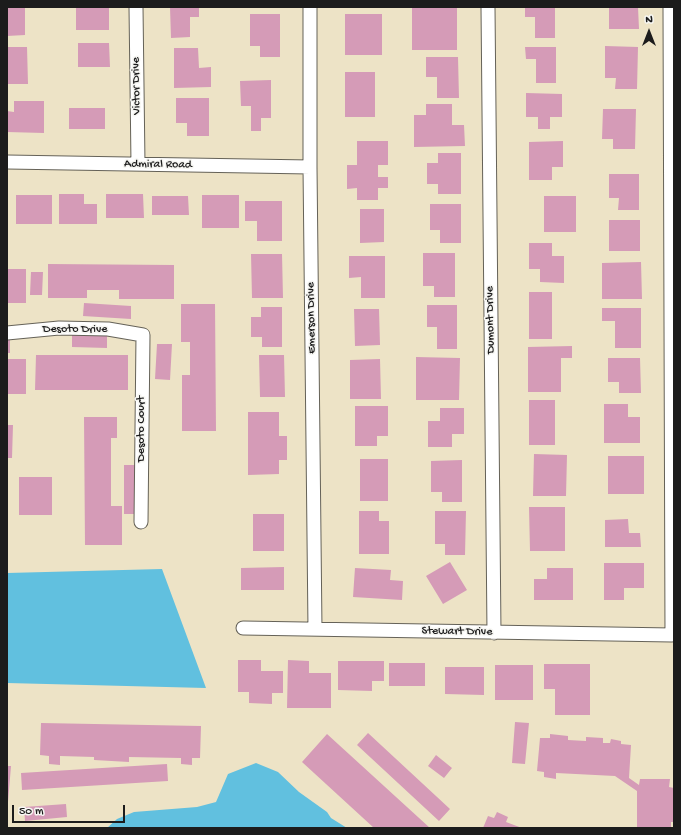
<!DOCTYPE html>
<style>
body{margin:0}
#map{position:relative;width:681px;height:835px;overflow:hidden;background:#ede3c6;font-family:"Gochi Hand",sans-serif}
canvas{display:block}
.frame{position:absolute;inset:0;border:8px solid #1c1c1c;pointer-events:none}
.north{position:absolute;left:629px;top:12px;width:40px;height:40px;-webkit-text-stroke:3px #f6f6f2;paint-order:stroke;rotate:0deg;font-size:11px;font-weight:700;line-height:16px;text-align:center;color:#1c1c1c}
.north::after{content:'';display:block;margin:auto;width:14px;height:18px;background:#1c1c1c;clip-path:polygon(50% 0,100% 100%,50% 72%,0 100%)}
.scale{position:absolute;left:12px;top:805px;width:113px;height:18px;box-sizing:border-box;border:2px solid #1c1c1c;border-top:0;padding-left:5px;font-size:12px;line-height:14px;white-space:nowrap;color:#1c1c1c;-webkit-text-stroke:3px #f6f6f2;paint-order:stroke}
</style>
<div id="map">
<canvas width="681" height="835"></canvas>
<div class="frame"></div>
<div class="north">N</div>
<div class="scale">50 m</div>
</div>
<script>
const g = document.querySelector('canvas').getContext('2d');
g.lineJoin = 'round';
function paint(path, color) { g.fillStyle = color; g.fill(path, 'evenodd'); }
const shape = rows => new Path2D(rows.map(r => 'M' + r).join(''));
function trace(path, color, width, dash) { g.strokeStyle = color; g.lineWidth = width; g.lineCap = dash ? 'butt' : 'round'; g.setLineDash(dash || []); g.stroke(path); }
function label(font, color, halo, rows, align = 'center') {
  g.font = font + ' "Gochi Hand",sans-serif'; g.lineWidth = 3; g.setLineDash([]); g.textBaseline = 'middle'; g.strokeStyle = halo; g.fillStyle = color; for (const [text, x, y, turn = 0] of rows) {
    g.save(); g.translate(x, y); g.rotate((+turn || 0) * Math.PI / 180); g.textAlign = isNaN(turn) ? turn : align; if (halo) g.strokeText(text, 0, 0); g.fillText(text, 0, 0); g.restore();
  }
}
paint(shape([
 [162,569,206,688,7,683,7,573],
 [256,763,278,772,299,792,327,812,331,818,347,828,107,828,117,819,134,812,197,807,216,802,228,774]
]), '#61c0df');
paint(shape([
 [7,7,25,7,25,35,7,36],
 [76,7,109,7,109,30,76,30],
 [170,7,199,7,199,17,190,17,190,37,171,38],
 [525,7,555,7,555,38,535,38,535,17,525,17],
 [609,7,638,7,639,29,609,29],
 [412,8,457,8,457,50,412,50],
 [250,14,280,14,280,57,260,57,260,46,250,46],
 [345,14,382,14,382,55,345,55],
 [78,43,109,43,110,67,78,67],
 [605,46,638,47,637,89,615,89,616,78,605,78],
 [7,47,27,47,28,84,7,84],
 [525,47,556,47,556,83,536,83,536,59,526,59],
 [174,48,198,48,199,68,211,67,211,87,174,88],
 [426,57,458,57,459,98,437,98,437,77,426,77],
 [345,72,375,72,375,117,345,117],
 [271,80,271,118,261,118,261,131,251,131,251,106,241,106,240,81],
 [526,93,562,94,562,117,550,117,550,129,538,129,538,117,526,117],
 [176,98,209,98,209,136,187,136,187,123,176,123],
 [14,101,44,101,44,133,7,132,7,111,14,112],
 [426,104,452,104,452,125,464,125,465,146,414,147,414,115,426,115],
 [69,108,105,108,105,129,69,129],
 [603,109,636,109,635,149,613,149,613,139,602,139],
 [357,141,388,141,388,165,378,165,378,177,388,177,388,188,378,188,378,200,357,200,357,188,347,189,347,165,357,165],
 [563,141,563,167,552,167,552,180,529,180,529,142],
 [438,153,461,153,461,194,438,194,438,184,427,184,427,163,438,163],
 [609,174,639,174,639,210,618,210,619,198,609,198],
 [59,194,84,194,84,204,97,204,97,224,59,224],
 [106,194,143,194,144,218,106,218],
 [16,195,52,195,52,224,16,224],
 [202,195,239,195,239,228,202,228],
 [152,196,188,196,189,215,152,215],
 [544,196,576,196,576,232,544,232],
 [245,201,282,201,282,241,257,241,257,221,245,221],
 [430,204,461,204,461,243,440,243,440,230,430,230],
 [360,209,384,209,384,242,360,243],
 [609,220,640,220,640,251,609,251],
 [529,243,552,243,552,256,564,256,564,283,540,282,540,269,529,269],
 [423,253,455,253,455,297,434,297,434,286,423,286],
 [251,254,282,254,283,298,252,298],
 [349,256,385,256,385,298,361,298,361,277,349,278],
 [641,262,642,299,602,299,602,263],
 [48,264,174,265,174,299,119,299,119,290,87,290,87,298,48,298],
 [7,269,26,269,26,303,7,303],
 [31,272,43,272,42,295,30,295],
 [529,292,552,292,552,339,529,339],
 [84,303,131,306,131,319,83,316],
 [181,304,215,304,216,431,182,431,182,375,199,375,190,375,190,342,181,342],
 [427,305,457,305,457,349,437,349,437,327,427,327],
 [261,307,282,307,282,347,262,347,262,337,251,337,251,317,261,317],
 [602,308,641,308,641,348,615,348,615,321,602,321],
 [354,309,379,309,380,345,355,346],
 [72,333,107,333,107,348,72,347],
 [7,339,10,339,10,353,7,353],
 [157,344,172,344,170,380,155,379],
 [572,346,572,358,561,358,561,392,528,392,528,347],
 [36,355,128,355,128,390,35,390],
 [259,355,284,355,285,397,260,397],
 [416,357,460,358,459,400,416,400],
 [608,358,640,358,641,393,619,393,619,382,608,382],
 [7,359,26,359,26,394,7,394],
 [380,359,381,399,350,399,350,360],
 [529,400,555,400,555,445,529,445],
 [604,404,628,404,628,417,640,417,640,443,604,443],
 [355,406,388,406,388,436,377,436,377,446,355,446],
 [440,408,464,408,464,434,452,434,452,447,428,447,428,421,440,421],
 [248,412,279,412,279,436,287,436,287,460,279,460,279,474,248,475],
 [84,417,117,417,117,438,111,438,111,506,122,506,122,545,85,545],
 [7,425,13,425,12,458,7,458],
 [534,454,567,455,566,496,533,496],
 [608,456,644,456,644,494,608,494],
 [360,459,388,459,388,501,360,501],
 [462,460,462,502,442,502,442,492,431,492,431,461],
 [124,465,138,465,138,514,124,514],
 [19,477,52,477,52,515,19,515],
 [529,507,565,507,565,551,530,551],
 [359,511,379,511,379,521,389,521,389,554,359,554],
 [435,511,466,511,465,555,445,555,445,544,435,544],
 [253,514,284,514,284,551,253,551],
 [628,519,629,533,640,533,641,547,605,547,605,520],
 [450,562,467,590,443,604,426,576],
 [604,563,644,563,644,588,624,588,624,600,604,600],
 [284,567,284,590,241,590,241,568],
 [355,568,391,570,390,580,403,581,402,600,353,597],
 [547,568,573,568,573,600,534,600,534,579,547,579],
 [238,660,261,660,261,671,283,671,283,693,272,693,272,704,249,703,249,692,238,692],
 [288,660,309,661,309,673,331,673,331,708,287,708],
 [338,661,384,661,384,681,372,681,372,691,338,690],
 [389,663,425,663,425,686,389,686],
 [544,664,590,664,590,715,555,715,555,689,544,689],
 [495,665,533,665,533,700,495,700],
 [445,667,484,667,484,695,445,694],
 [515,722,529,723,525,764,512,763],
 [41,723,201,726,200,758,192,758,192,765,181,764,181,758,129,757,129,762,94,760,94,757,60,756,60,765,49,764,49,756,40,755],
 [368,733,450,809,439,821,357,745],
 [327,734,430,828,374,828,302,762],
 [550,734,568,736,568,740,586,741,586,737,603,738,603,743,610,743,611,739,621,741,621,744,631,745,629,778,639,785,640,779,670,779,669,787,674,788,674,822,671,822,671,828,637,828,637,791,615,776,556,773,556,779,544,777,544,772,537,771,540,738,550,738],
 [436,755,452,768,444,778,428,766],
 [167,764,168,781,22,790,21,773],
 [7,766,11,766,8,802,7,801],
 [66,804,67,817,25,821,24,807],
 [497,812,508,817,506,822,522,828,483,828,488,816,494,818]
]), '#d59bb7');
const minor = shape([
 [136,7,138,164],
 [310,7,310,167,315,629],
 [488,7,494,633],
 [7,162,310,167],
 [7,333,59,328,108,329,143,335,141,522],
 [243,628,672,635,670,7]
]);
trace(minor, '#656258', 15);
trace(minor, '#fff', 13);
label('12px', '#1c1c1c', '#f6f6f2', [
 ["Victor Drive",137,86,-91],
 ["Admiral Road",158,165,1],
 ["Emerson Drive",312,318,-91],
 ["Dumont Drive",491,320,-91],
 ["Desoto Drive",75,330],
 ["Desoto Court",142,429,-90],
 ["Stewart Drive",457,632,1]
]);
</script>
